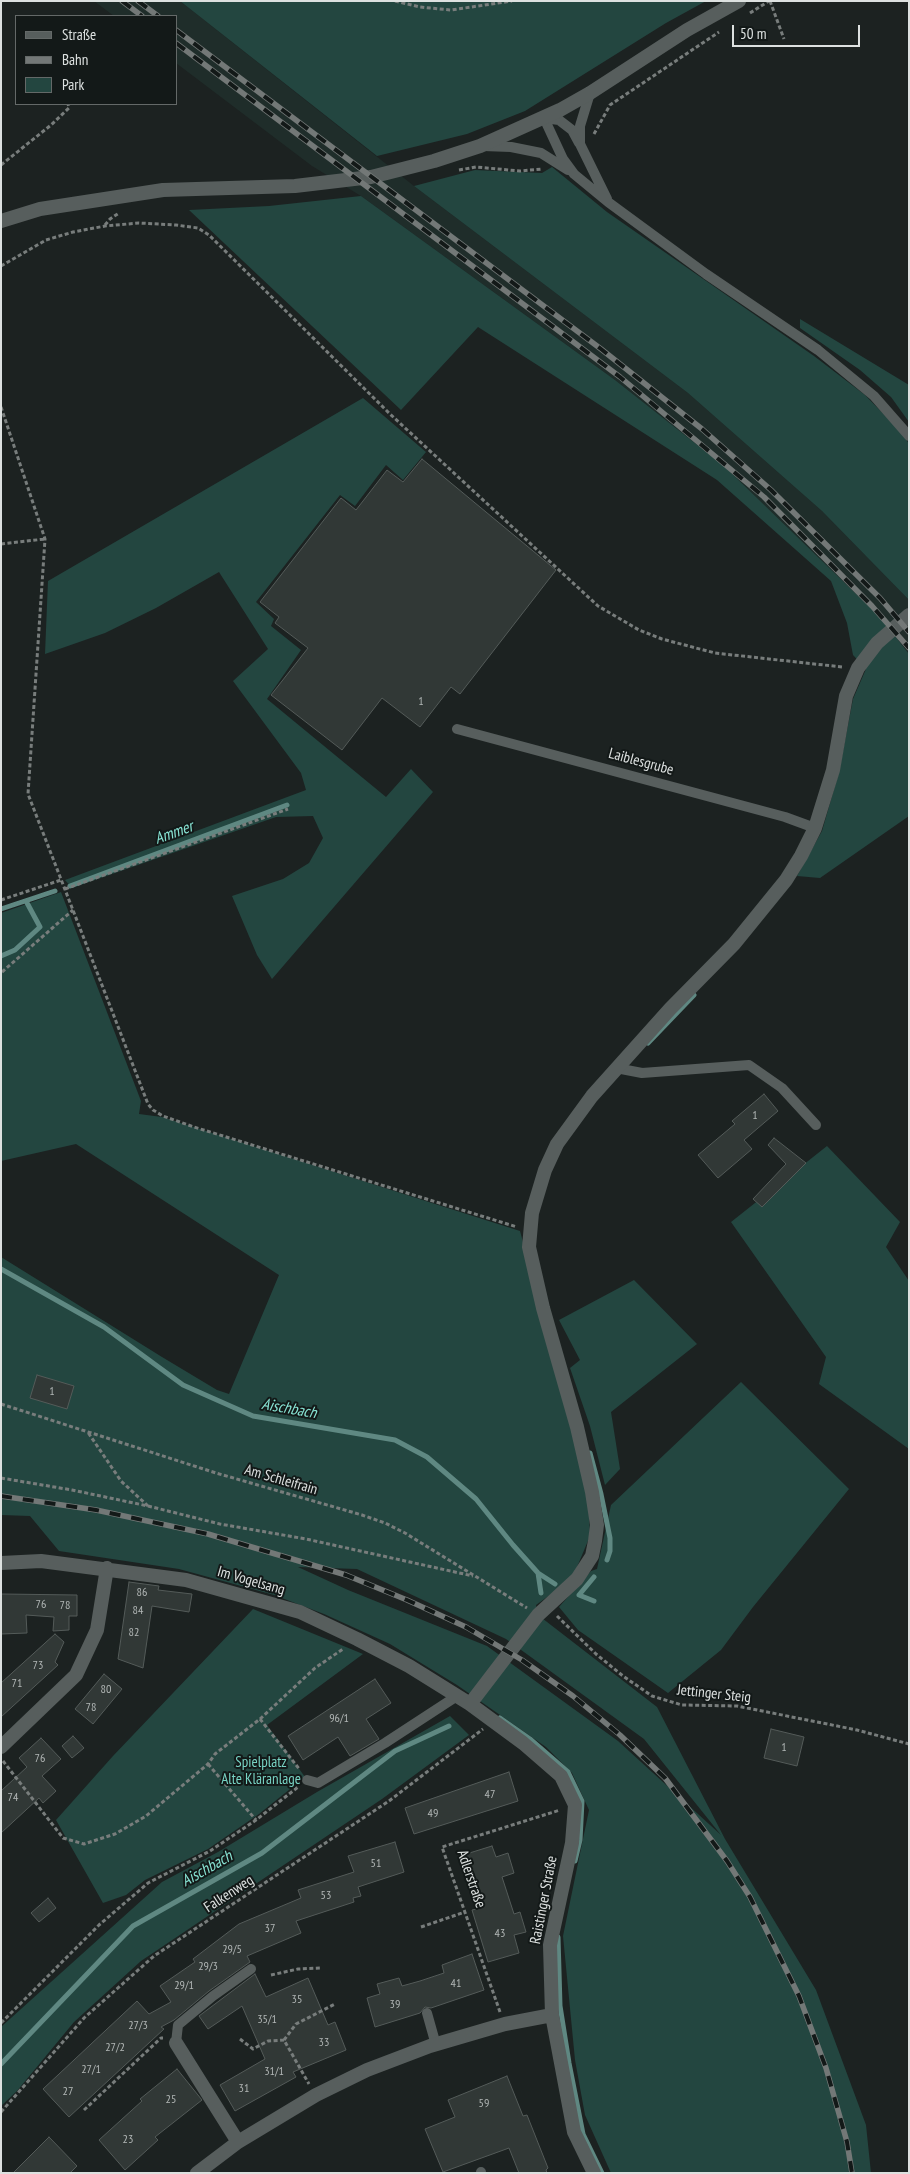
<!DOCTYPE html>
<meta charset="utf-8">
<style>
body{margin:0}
#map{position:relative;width:910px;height:2174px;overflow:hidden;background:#1c2221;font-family:"PT Sans Narrow",sans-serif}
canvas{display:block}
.frame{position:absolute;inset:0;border:2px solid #dde1e0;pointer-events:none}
.legend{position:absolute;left:15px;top:15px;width:162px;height:90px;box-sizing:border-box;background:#131918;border:1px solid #646968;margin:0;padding:6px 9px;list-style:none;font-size:15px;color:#dde1e0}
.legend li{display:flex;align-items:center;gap:10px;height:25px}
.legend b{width:25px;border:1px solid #646968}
.scale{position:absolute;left:732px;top:25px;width:128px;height:22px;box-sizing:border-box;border:2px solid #dde1e0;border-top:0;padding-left:6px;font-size:15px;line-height:18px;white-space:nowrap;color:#dde1e0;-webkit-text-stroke:4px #131918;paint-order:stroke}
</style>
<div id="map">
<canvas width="910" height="2174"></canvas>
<div class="frame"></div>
<ul class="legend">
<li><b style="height:6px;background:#575e5d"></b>Straße</li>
<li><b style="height:6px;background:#737877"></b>Bahn</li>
<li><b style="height:14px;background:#234640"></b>Park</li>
</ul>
<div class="scale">50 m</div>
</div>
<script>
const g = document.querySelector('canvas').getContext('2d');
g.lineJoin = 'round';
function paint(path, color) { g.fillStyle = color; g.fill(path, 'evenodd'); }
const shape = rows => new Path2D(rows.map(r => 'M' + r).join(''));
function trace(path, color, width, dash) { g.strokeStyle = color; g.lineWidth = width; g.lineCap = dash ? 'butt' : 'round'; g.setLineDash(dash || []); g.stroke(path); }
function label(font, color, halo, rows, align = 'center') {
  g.font = font + ' "PT Sans Narrow",sans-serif'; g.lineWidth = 4; g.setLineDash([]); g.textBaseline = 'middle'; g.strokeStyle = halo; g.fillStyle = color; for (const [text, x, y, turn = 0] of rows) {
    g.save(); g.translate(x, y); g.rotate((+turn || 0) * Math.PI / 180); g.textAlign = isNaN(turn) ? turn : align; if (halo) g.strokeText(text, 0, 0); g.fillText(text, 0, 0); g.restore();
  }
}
paint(shape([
 [94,1,180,1,414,186,688,393,822,511,909,600,909,654,881,618,724,466,615,380,361,196,312,166,176,63,176,16,114,16]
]), '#1f2d2a');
paint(shape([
 [180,1,706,1,666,23,525,111,467,134,377,156],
 [552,167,607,212,814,356,865,395,903,434,909,444,909,600,822,511,688,393,414,186,475,170,542,173],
 [361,196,615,380,724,466,881,618,909,654,909,816,820,878,797,876,822,831,839,772,853,699,866,669,853,655,847,623,831,581,717,480,478,327,401,410,189,210,269,206],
 [800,319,909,385,909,422,891,397,860,370,800,328],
 [363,398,426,452,403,480,386,465,355,506,340,495,256,602,274,619,271,626,301,650,267,699,386,797,411,769,433,792,272,979,257,955,232,896,283,879,309,863,323,838,313,816,276,817,72,888,65,880,306,790,301,773,233,681,268,649,219,572,156,608,105,633,45,654,48,581],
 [61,892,141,1101,139,1114,162,1117,520,1231,564,1393,588,1494,590,1536,572,1579,536,1605,538,1615,657,1707,725,1839,816,1990,866,2125,871,2173,611,2173,585,2115,575,2060,563,1936,589,1810,572,1773,546,1747,457,1685,390,1644,324,1614,274,1595,179,1569,59,1551,30,1516,1,1515,1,1257,162,1357,217,1390,229,1394,279,1275,76,1144,1,1161,1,913],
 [298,1567,357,1569,506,1639,644,1739,721,1835,618,1741,487,1646,348,1590],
 [827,1146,900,1222,886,1247,909,1281,909,1449,819,1384,826,1357,731,1222],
 [634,1280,697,1344,611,1412,620,1469,605,1485,590,1426,570,1368,580,1360,559,1320],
 [741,1382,849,1489,753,1607,721,1650,668,1693,578,1630,559,1607,591,1571,597,1569,611,1505],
 [253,1609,363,1654,267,1725,305,1777,259,1814,208,1849,145,1880,126,1895,103,1903,56,1820,113,1756],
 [450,1716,469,1735,382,1799,141,1961,74,2022,17,2091,1,2106,1,2027,162,1882,218,1852,317,1792]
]), '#234640');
trace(shape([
 [70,886,287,805],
 [1,909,55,891],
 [1,956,15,950,40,927,26,901],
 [648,1043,694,995],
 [1,1269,104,1327,183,1385,253,1416,395,1440,427,1457,476,1499,513,1545,538,1573,555,1584],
 [590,1453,601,1494,610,1538,610,1551,607,1560],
 [538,1573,541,1593],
 [594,1601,579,1595,594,1577],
 [500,1718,530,1739,568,1772,582,1801,580,1840,575,1861],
 [558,1937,560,2006,569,2063,583,2134,602,2173],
 [1,2064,133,1926,262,1853,395,1751,449,1726]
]), '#5f8882', 5);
const building = shape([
 [422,459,556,570,460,694,451,687,420,727,382,698,342,750,271,695,308,648,275,623,279,617,260,602,341,498,356,510,387,470,403,482,422,459],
 [764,1094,778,1111,744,1140,752,1149,718,1178,698,1155,735,1124,732,1121,764,1094],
 [774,1138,806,1163,762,1207,753,1199,786,1164,768,1145,774,1138],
 [37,1375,74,1386,67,1409,30,1398,37,1375],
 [129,1582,159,1586,158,1590,192,1594,189,1612,152,1606,143,1668,118,1659,129,1582],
 [1,1594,77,1595,77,1616,69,1616,69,1630,53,1631,54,1617,26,1615,27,1633,1,1634,1,1594],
 [55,1634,64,1642,55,1662,58,1665,1,1717,1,1683,55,1634],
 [104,1674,122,1689,93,1724,75,1709,104,1674],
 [375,1679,391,1703,366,1719,379,1739,350,1756,338,1737,303,1760,288,1736,375,1679],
 [771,1729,804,1737,797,1766,764,1758,771,1729],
 [73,1736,84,1748,72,1758,62,1746,73,1736],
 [41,1738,61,1759,42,1776,56,1791,43,1803,39,1798,1,1833,1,1791,27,1767,19,1758,41,1738],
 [509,1772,518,1801,414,1834,405,1808,509,1772],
 [395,1842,404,1872,358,1887,361,1896,353,1898,354,1902,296,1921,301,1933,247,1956,250,1962,209,1991,174,2020,161,2027,164,2029,69,2117,43,2089,137,2001,149,2014,171,2002,160,1986,195,1962,193,1959,239,1924,301,1898,298,1890,354,1872,348,1856,395,1842],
 [492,1846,496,1857,508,1853,514,1873,502,1877,514,1914,520,1912,526,1932,514,1935,519,1953,488,1962,472,1910,481,1908,463,1855,492,1846],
 [48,1898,56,1908,39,1922,31,1913,48,1898],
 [472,1954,484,1990,431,2008,425,2007,420,2013,375,2027,367,1998,380,1994,377,1984,399,1978,402,1986,420,1981,444,1973,442,1965,472,1954],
 [255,1974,266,1997,308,1978,328,2025,335,2022,346,2050,293,2072,296,2077,235,2111,220,2085,265,2059,242,2006,208,2029,199,2016,255,1974],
 [177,2069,202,2100,155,2137,158,2140,125,2170,99,2140,142,2101,140,2099,177,2069],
 [507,2076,523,2116,527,2115,548,2168,546,2170,547,2173,519,2173,509,2148,443,2172,425,2129,455,2117,448,2100,507,2076],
 [49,2137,77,2166,70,2173,13,2173,49,2137]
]);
paint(building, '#313836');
trace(building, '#545b59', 1);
trace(shape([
 [395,1,420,7,451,10,512,1],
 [770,1,784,39],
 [750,13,769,1],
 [594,134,610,105,719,32],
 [1,165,51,125,69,108,68,104],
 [459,170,476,167,520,171,542,169],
 [105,225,110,219,119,213],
 [1,266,46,240,73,232,105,226,139,223,176,225,198,228,209,235,390,414,598,606,639,630,662,639,715,653,842,667],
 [1,407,45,539,28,794,148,1104,153,1110,163,1116,194,1127,517,1227],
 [1,544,45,539],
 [65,889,288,809],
 [1,900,61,880],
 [2,972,73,910],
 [1,1404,216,1473,362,1515,385,1523,405,1533,527,1608],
 [1,1478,72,1490,148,1506,121,1481,87,1431],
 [148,1506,220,1524,306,1539,473,1576],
 [557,1616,596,1654,623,1676,652,1696,682,1705,737,1706,857,1730,909,1744],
 [260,1719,300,1770],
 [3,1761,63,1838,84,1844,115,1834,146,1816,208,1764,215,1754,260,1719,315,1668,343,1649],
 [208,1764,256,1820],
 [421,1927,465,1912],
 [271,1975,298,1969,320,1968],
 [500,2012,442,1847,560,1810],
 [1,2023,99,1925,148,1883,210,1851,256,1820,298,1787],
 [240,2039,253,2049,268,2041,284,2040,309,2084],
 [284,2040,296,2024,335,2004],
 [84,2110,161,2038,163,2038],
 [1,2112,84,2018,154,1956,389,1801,483,1729]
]), '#787d7c', 3, [4, 2.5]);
trace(shape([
 [590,93,580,126,580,144,607,199],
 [544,118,563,159,574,174,608,202,706,274,818,350,874,396,909,436],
 [544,118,559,120,572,130,579,143],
 [483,146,511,147,541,153,568,170],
 [457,729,785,817,815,828],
 [616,1068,642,1073,749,1065,782,1088,816,1125],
 [307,1780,318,1783,385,1743,457,1696],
 [427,2013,436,2045],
 [176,2043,178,2025,213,1996,251,1969],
 [481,2172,481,2173]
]), '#575e5d', 10);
trace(shape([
 [1,1563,41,1561,186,1580,300,1612,357,1639,409,1666,470,1704,523,1743,561,1776,575,1805,572,1843,550,1945,552,2015,574,2132,594,2173],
 [470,1704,538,1615,577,1579,592,1556,595,1541,597,1525,592,1492,577,1427,543,1308,529,1247,532,1213,545,1170,557,1144,592,1096,670,1009,734,944,786,880,801,856,815,828,833,770,846,696,858,668,877,643,909,615],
 [1,1747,76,1675,97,1630,107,1568],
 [176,2043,238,2142],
 [197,2173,238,2142,316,2095,367,2070,430,2046,505,2024,552,2015]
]), '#575e5d', 14);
trace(shape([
 [1,221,40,209,163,190,295,186,371,177,434,161,480,146,560,110,590,93,687,30,739,1]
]), '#575e5d', 14);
const rail = shape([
 [122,1,142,16],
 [138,1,158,16],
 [176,30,601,349,702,429,771,490,880,598,909,632],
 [176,43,620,377,764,497,872,606,909,648],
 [1,1496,96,1510,208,1534,346,1575,407,1600,466,1627,522,1660,573,1696,620,1735,665,1778,727,1861,750,1897,799,1996,826,2068,847,2142,852,2173]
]);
trace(rail, '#737877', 5.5);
trace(rail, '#131918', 4, [11]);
label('12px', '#b2b7b6', null, [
 ["1",421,702],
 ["1",755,1116],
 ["1",52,1392],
 ["86",142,1593],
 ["76",41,1605],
 ["78",65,1606],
 ["84",138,1611],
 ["82",134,1633],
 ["73",38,1666],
 ["71",17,1684],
 ["80",106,1690],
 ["78",91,1708],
 ["96/1",339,1719],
 ["1",784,1748],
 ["76",40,1759],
 ["47",490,1795],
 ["74",13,1798],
 ["49",433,1814],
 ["51",376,1864],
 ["53",326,1896],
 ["37",270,1929],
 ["43",500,1934],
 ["29/5",232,1950],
 ["29/3",208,1967],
 ["41",456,1984],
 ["29/1",184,1986],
 ["35",297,2000],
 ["39",395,2005],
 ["35/1",267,2020],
 ["27/3",138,2026],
 ["33",324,2043],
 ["27/2",115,2048],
 ["27/1",91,2070],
 ["31/1",274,2072],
 ["31",244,2089],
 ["27",68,2092],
 ["25",171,2100],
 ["59",484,2104],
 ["23",128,2140]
]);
label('15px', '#dde1e0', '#131918', [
 ["Laiblesgrube",641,762,15],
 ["Am Schleifrain",281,1480,16],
 ["Im Vogelsang",251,1581,16],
 ["Jettinger Steig",714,1694,6],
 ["Adlerstraße",471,1879,71],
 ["Falkenweg",229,1894,-33],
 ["Raistinger Straße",544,1900,-79]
]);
label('15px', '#78d3c4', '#131918', [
 ["Spielplatz",261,1763],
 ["Alte Kläranlage",261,1780]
]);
label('italic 16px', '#88e4d4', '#131918', [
 ["Ammer",174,833,-20],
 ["Aischbach",289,1409,10],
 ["Aischbach",207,1869,-30]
]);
</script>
